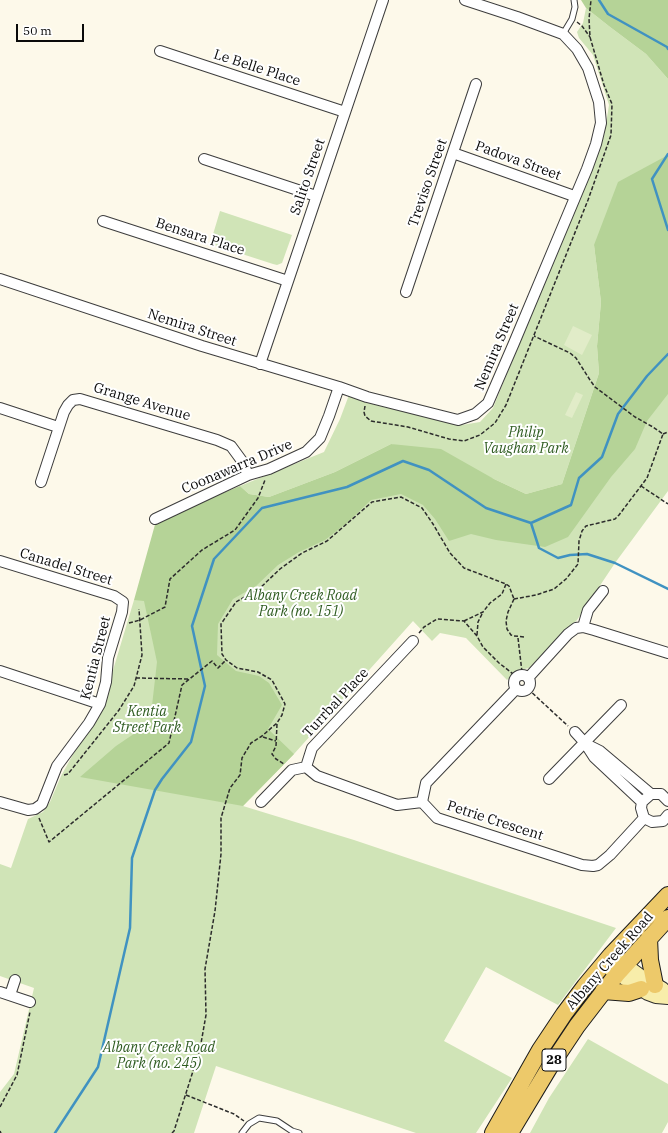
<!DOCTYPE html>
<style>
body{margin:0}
#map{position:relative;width:668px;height:1133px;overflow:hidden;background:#fdf9ea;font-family:"IBM Plex Serif",serif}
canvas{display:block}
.scale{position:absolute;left:16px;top:24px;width:68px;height:18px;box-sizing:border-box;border:2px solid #0a0a0a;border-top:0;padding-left:5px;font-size:12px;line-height:14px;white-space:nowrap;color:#0a0a0a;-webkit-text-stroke:3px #fff;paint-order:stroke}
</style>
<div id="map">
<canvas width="668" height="1133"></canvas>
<div class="scale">50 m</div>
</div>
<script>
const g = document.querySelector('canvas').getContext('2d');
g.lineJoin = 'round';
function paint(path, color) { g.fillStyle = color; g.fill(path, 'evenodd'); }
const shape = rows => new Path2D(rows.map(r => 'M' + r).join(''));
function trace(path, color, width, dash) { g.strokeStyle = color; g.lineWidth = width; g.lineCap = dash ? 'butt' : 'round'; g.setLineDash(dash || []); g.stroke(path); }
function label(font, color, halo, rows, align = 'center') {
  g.font = font + ' "IBM Plex Serif",serif'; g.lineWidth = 4; g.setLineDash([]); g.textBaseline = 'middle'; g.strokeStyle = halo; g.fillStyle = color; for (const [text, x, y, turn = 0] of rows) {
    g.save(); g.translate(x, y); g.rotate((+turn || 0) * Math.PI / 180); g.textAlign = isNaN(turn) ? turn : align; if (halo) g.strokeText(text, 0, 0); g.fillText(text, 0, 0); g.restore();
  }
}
paint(shape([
 [586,8,610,27,646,54,668,79,668,230,594,245,601,302,597,346,599,373,562,484,526,494,494,479,391,444,335,472,269,497,249,494,240,486,324,452,340,419,349,395,462,425,480,422,493,408,604,136,609,105,593,55,579,38,577,32,583,23],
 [220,211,292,235,282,263,277,265,273,264,208,243,211,241],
 [668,354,668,491,615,563,577,620,529,668,516,671,507,680,466,638,440,633,432,641,413,621,294,754,243,806,354,840,616,928,558,1005,486,967,444,1041,512,1078,476,1133,416,1133,216,1066,194,1133,0,1133,0,1092,14,1074,34,988,0,976,0,864,11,868,28,819,43,812,50,802,61,776,105,697,134,600,144,600,403,461,531,523],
 [588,1039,668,1084,668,1122,662,1133,530,1133,549,1098]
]), '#d0e4b7');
paint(shape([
 [581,0,668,0,668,79,646,54,610,27,586,8],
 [668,155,668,394,647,421,635,449,611,477,568,537,545,547,496,540,471,534,449,541,435,519,423,505,401,494,371,500,348,522,325,540,299,552,278,565,256,586,233,599,218,624,217,655,236,671,259,676,269,683,282,705,268,729,294,754,243,806,80,777,116,746,150,723,157,662,144,601,134,600,156,521,240,486,249,494,269,497,335,472,391,444,441,449,494,479,526,494,562,484,599,373,597,346,601,302,594,245,618,182]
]), '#b5d397');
paint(shape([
 [573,326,592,335,582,355,564,345],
 [576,392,583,395,572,418,565,415]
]), '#e1ecc8');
trace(shape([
 [599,0,608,14,667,47,668,49],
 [668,154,652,179,668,230],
 [531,523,539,548,558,558,570,555,587,554,615,563,668,589],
 [55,1133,98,1067,130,928,132,858,155,790,162,779,191,742,205,686,192,626,214,559,262,508,347,487,403,461,429,470,486,508,531,523,571,505,579,478,602,457,618,414,647,376,668,354]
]), '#4092c1', 2.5);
const lane = shape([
 [563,34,572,19,575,7,574,0],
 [242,1133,249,1124,259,1118,277,1121,292,1131,299,1133]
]);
const street = shape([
 [160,51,345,112],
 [453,153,574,196],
 [204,159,316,196],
 [103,221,288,281],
 [0,279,202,346,339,387,367,397,458,420,475,414,488,403,514,343,587,169,596,144,601,123,599,102,588,68,577,49,563,34,517,17,465,0],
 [406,292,476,84],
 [260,364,383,0],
 [0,408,58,427],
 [41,482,64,412,68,405,73,400,80,399,217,440,231,446,242,461,248,475],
 [155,519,248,475,269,469,306,452,320,438,329,416,339,387],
 [0,561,114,596,123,602,122,612,108,658,106,682,100,704,89,723,57,766,42,804,35,809,28,810,0,802],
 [583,627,588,610,603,591],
 [413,641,312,748,306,767,317,776,397,805,422,802],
 [0,671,100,704],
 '514 683a8 8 0 1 1 16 0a8 8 0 1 1-16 0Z',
 [528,678,568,634,576,628,583,627,594,630,668,653],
 [516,689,426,783,422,802,437,818,582,865,593,866,598,865,610,855,644,818],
 [575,732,585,743,594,757,642,802],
 [586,744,600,751,651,794],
 [549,779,621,705],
 [668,801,661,794,651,794,642,802,641,808,644,818,652,822,663,821,668,815],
 [261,802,292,770,306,767],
 [0,992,30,1002],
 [10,995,15,980]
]);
const secondary = shape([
 [611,955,641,977,662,989],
 [608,967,634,984,648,993,656,996,668,997]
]);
const primary = shape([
 [649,938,650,960,655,985],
 [603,991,629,993,641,989],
 [493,1133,540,1050,564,1014,585,986,611,955,668,895],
 [510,1133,549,1068,577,1026,617,974,668,918]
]);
trace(lane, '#3d3d3d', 7);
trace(street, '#3d3d3d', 12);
trace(secondary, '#2c2c2c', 16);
trace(primary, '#1b1b1b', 18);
trace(shape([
 [577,22,582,26,590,37],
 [365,406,364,412,365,416,371,421,408,427,449,439,464,441,480,435,495,423,506,405,588,200,611,135,612,104,604,85,590,37,589,19,591,0],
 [663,434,668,432],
 [641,486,668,504],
 [514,599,536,595,554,589,566,579,578,564,579,541,582,531,586,526,615,519,619,515,647,478,663,434,653,427,635,417,595,387,590,380,576,358,570,353,534,336],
 [514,599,508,612,506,621,507,629,511,635,514,636,525,637],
 [464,621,483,612,490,603,502,594,506,584],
 [129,623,140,620,165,607,170,579,202,550,235,530,258,498,265,480],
 [419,633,424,627,437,619,464,621,477,636,483,647,499,663,517,677],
 [477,635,478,622,483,612],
 [518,638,522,672],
 [136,678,189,679],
 [528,689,568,726],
 [277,724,276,746,272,754,276,759,284,764],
 [263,737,276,741],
 [64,775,68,774,119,710,134,686,142,655,139,609],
 [39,818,49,842,169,743,182,685,212,661,218,668,226,660],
 [186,1095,234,1114,244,1121],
 [0,1107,17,1075,30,1012],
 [0,1131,1,1133],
 [172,1133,174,1131,200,1049,206,1015,205,969,215,911,221,854,221,818,230,788,240,775,242,758,251,743,262,736,277,723,282,715,285,704,272,680,258,672,237,668,226,660,222,654,221,624,236,602,259,589,280,569,302,553,327,541,372,502,401,497,422,508,433,524,450,553,464,568,506,584,509,586,514,599]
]), '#2c2c2c', 1.5, [4, 2]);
trace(lane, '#fff', 5);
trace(street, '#fff', 10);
trace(secondary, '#f8edaa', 14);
trace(primary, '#edc96a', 16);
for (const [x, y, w] of [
 [554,1060,24]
]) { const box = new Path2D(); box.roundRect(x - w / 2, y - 11, w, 22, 3); g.fillStyle = '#fff'; g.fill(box); trace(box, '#0a0a0a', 1); }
label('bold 13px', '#0a0a0a', null, [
 ["28",554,1060]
]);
label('14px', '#0a0a0a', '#fff', [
 ["Le Belle Place",257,68,18],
 ["Padova Street",518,161,20],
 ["Salito Street",308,177,-71],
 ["Treviso Street",428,183,-71],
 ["Bensara Place",200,237,18],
 ["Nemira Street",192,328,18],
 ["Nemira Street",497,347,-67],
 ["Grange Avenue",142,402,17],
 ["Coonawarra Drive",237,467,-23],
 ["Canadel Street",66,567,17],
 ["Kentia Street",96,658,-76],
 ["Turrbal Place",336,703,-47],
 ["Petrie Crescent",495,821,18],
 ["Albany Creek Road",610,961,-49]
]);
label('italic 14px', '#2f5c21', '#fff', [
 ["Philip",526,433],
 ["Vaughan Park",526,449],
 ["Albany Creek Road",301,596],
 ["Park (no. 151)",301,612],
 ["Kentia",147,712],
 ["Street Park",147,728],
 ["Albany Creek Road",159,1048],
 ["Park (no. 245)",159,1064]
]);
</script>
